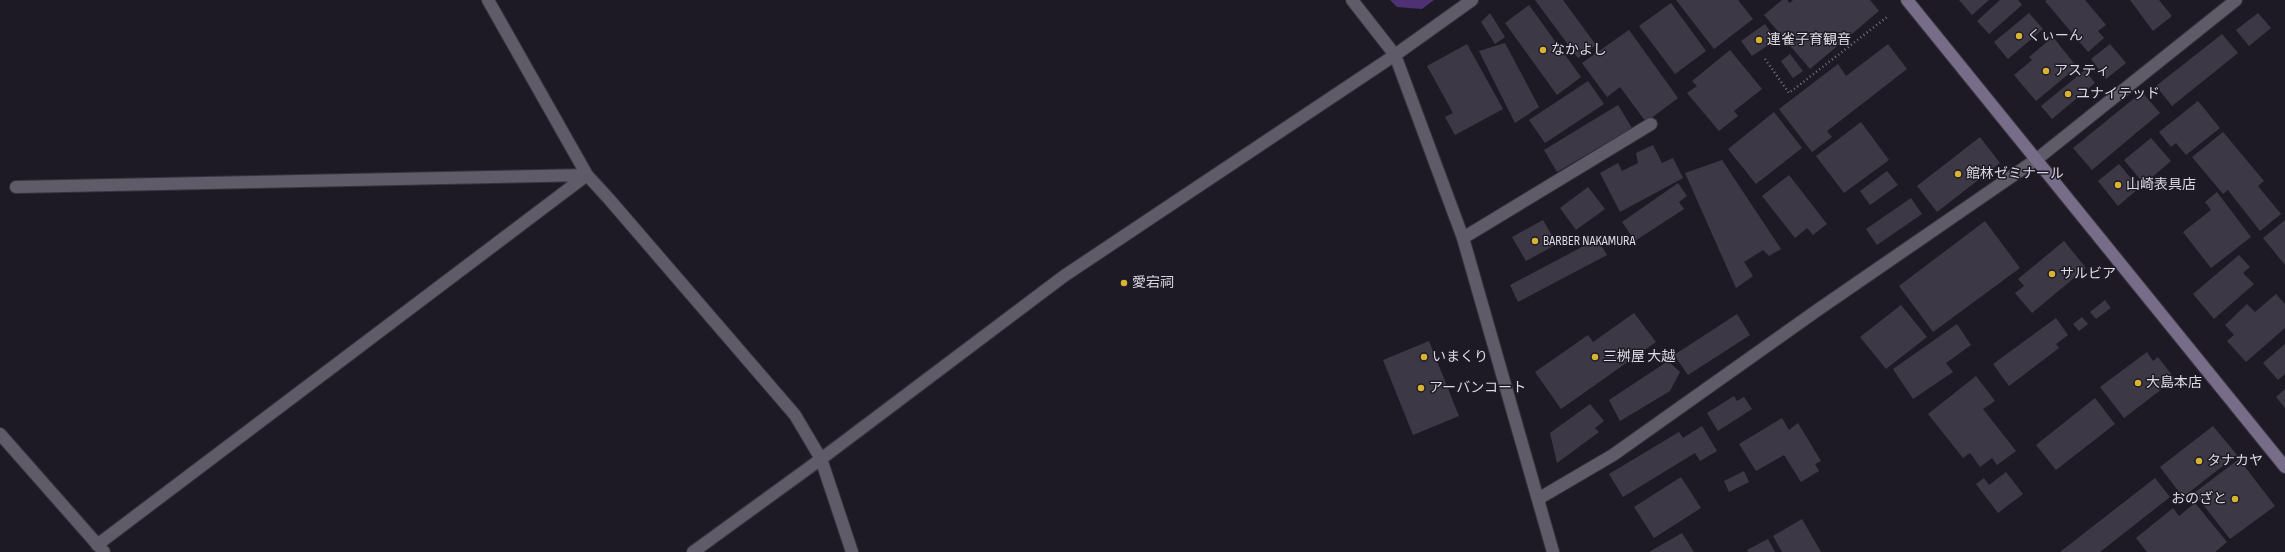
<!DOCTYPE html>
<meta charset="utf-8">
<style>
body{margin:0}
canvas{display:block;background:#1e1a25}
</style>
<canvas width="2285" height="552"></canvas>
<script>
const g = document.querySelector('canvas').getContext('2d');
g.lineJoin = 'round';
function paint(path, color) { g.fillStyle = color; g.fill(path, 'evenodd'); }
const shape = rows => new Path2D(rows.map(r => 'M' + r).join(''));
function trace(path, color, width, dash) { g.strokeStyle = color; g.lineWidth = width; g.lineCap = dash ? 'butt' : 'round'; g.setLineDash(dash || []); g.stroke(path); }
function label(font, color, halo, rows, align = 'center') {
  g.font = font + ' "Sofia Sans Condensed","Noto Sans JP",sans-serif'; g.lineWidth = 3; g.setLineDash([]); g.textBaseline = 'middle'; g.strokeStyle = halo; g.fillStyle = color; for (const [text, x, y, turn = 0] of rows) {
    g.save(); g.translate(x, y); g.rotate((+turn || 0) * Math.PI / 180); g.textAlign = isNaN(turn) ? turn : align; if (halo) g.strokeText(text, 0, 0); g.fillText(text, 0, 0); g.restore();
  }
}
paint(shape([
 [1390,0,1434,0,1422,9,1397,7]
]), '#4e3173');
paint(shape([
 [1535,0,1563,0,1596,45,1578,58],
 [1676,0,1738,0,1753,19,1714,49],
 [1782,0,1787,0,1790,3,1793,0,1870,0,1879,11,1810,69,1764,15],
 [1959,0,1989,0,1972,15],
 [2000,0,2018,0,2022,5,1989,34,1977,21],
 [2047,0,2085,0,2106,25,2098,31,2104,38,2088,52,2045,1],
 [2130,0,2159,0,2172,16,2153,31],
 [1671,3,1706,51,1675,74,1639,26],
 [1529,5,1581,77,1557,95,1505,23],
 [1490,13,1505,37,1495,44,1481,22],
 [2029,13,2043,29,2008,59,1994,42],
 [2258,13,2271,28,2249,46,2236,30],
 [1765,24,1776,40,1752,56,1741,41],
 [1629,30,1678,98,1646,122,1620,87,1607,97,1582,63],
 [2222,34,2238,53,2172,106,2156,86],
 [2053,37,2077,67,2036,101,2014,75,2032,60,2029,57],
 [1505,43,1539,107,1515,123,1479,51],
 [1467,44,1503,109,1455,135,1445,117,1453,113,1427,66],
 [1888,44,1907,69,1827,131,1832,137,1812,152,1779,109,1838,64,1846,76],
 [2110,44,2126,63,2106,79,2091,59],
 [1730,50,1762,89,1734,111,1738,116,1719,131,1687,93,1697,86,1692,81],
 [1790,54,1803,71,1793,78,1781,61],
 [2085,70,2095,83,2052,119,2041,106],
 [1588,81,1604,104,1545,143,1529,120],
 [2142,92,2160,113,2092,170,2073,148],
 [2198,101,2220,128,2186,155,2176,143,2171,147,2159,132],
 [1618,105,1632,128,1557,172,1544,150],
 [1774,112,1802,148,1756,184,1728,149],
 [1861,122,1889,160,1844,193,1816,156],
 [2223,132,2264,181,2258,186,2281,214,2260,231,2228,190,2223,194,2192,157],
 [1980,137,2000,163,1937,212,1917,186],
 [2151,138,2171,161,2144,184,2124,160],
 [1653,145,1662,163,1673,158,1683,178,1620,212,1600,173,1618,163,1622,171,1638,163,1636,153],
 [1722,160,1781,249,1769,256,1763,250,1744,262,1753,276,1736,288,1685,173],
 [2119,164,2139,188,2118,206,2098,181],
 [1887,171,1898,185,1870,205,1860,191],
 [1789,175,1827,224,1813,235,1807,228,1795,238,1762,196],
 [1678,183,1687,196,1679,202,1684,209,1635,241,1622,222],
 [1588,187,1605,209,1576,230,1560,208],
 [2217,192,2251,237,2211,268,2183,232,2211,210,2205,202],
 [1911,198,1922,214,1877,245,1866,229],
 [1543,220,1557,244,1526,261,1512,237],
 [2285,220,2285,265,2263,238],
 [1985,221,2020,268,1933,332,1899,286],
 [1597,239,1607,255,1518,302,1510,285],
 [2064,241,2086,268,2032,313,2015,293,2024,286,2018,279],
 [2239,255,2250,267,2243,273,2254,284,2214,319,2193,294],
 [2276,294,2285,304,2285,328,2246,362,2227,341,2234,335,2225,325,2247,304,2255,312],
 [2105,300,2111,308,2096,319,2090,312],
 [1901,305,1927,337,1886,369,1860,337],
 [1634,313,1656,342,1561,409,1535,372,1588,335,1593,342],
 [1737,314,1750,335,1688,375,1674,355],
 [2082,317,2088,324,2079,331,2073,324],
 [2056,318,2068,335,2056,344,2059,348,2009,386,1993,364],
 [1957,324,1971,345,1946,363,1953,372,1913,399,1893,369],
 [1429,341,1459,416,1413,435,1383,360],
 [2285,344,2285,374,2278,380,2263,363],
 [2147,352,2153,361,2158,357,2175,379,2124,418,2100,387],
 [1668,361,1680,372,1670,391,1620,421,1609,400],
 [1976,376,1995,401,1983,409,2016,451,1997,465,1992,458,1980,467,1970,453,1963,458,1928,414],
 [2285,389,2285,408,2276,397],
 [1734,396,1737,401,1744,397,1752,409,1718,431,1707,413],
 [2095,398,2115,424,2056,470,2036,445],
 [1590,404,1604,421,1595,428,1599,432,1557,463,1550,433],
 [1782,418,1789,430,1798,423,1821,461,1815,464,1819,471,1801,482,1784,455,1756,471,1739,444],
 [1702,426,1717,451,1700,461,1695,453,1623,497,1609,474,1679,432,1683,438],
 [2213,426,2237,455,2183,497,2160,467],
 [2239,459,2275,506,2230,539,2194,493],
 [1744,471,1749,482,1729,492,1724,481],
 [2006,472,2023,494,1998,513,1976,484,1984,478,1989,485],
 [1681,477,1701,508,1654,538,1634,507],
 [2155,478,2170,497,2100,552,2060,552],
 [2195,503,2227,542,2215,552,2147,552,2136,538,2173,508,2179,516],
 [1802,519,1821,552,1782,552,1773,536],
 [1682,533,1694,552,1649,552],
 [1768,539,1775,552,1748,552,1747,550]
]), '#3c3845');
const lane = shape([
 [1463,238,1651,124]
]);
const street = shape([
 [1352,0,1395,55,1463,238,1553,552],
 [16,187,587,175,609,199,795,415,821,459,852,552],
 [0,434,104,552],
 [1538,499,1613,455,1819,309,2037,159,2236,0],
 [97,545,587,175,488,0],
 [693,552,821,459,1064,276,1395,55,1472,0]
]);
const secondary = shape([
 [1907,0,2285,467]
]);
trace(lane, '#37343d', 14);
trace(street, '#37343d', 14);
trace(secondary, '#37343d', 14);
trace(shape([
 [1765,59,1789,93,1887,17]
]), '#75727b', 2.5, [1, 3]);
trace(lane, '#605b69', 12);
trace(street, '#605b69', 12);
trace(secondary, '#786d89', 12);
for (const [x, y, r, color] of [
 [2019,36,4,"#d9b334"],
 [1759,40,4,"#d9b334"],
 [1543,50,4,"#d9b334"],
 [2046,71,4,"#d9b334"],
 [2068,94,4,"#d9b334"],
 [1958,174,4,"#d9b334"],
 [2118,185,4,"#d9b334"],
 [1535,241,4,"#d9b334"],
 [2052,274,4,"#d9b334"],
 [1124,283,4,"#d9b334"],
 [1424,357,4,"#d9b334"],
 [1595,357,4,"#d9b334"],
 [2138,383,4,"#d9b334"],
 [1421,388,4,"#d9b334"],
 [2199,461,4,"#d9b334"],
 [2235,499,4,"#d9b334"]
]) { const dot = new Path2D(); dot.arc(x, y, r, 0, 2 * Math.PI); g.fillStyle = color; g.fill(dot); trace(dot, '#1e1a25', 1.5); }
label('14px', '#dcdae2', '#1e1a25', [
 ["くぃーん",2027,36],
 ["連雀子育観音",1767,40],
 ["なかよし",1551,50],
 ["アスティ",2054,71],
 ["ユナイテッド",2076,94],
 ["館林ゼミナール",1966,174],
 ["山崎表具店",2126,185],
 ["BARBER NAKAMURA",1543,241],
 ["サルビア",2060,274],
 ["愛宕祠",1132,283],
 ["いまくり",1432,357],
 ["三桝屋 大越",1603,357],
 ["大島本店",2146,383],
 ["アーバンコート",1429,388],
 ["タナカヤ",2207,461],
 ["おのざと",2227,499,"right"]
], 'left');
</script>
